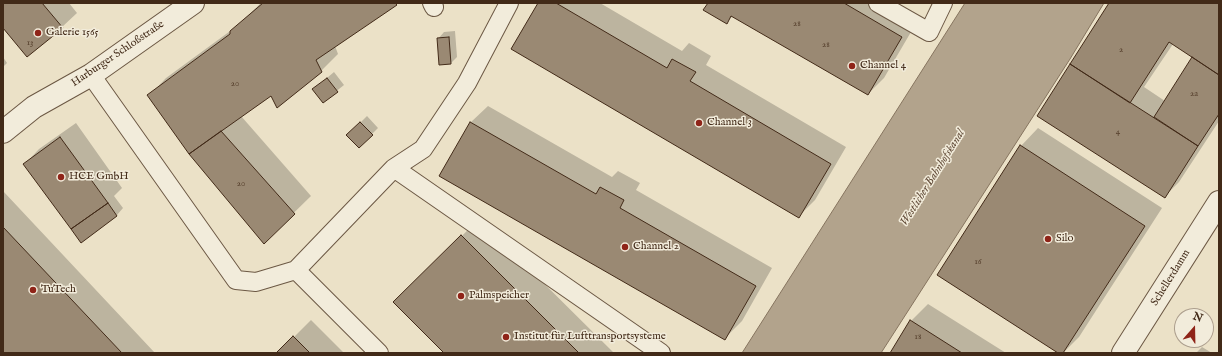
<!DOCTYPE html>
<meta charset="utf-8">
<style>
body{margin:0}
#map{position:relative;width:1222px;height:356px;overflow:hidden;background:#ebe1c7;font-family:"IM FELL English",serif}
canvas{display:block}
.frame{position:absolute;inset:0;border:4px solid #422a18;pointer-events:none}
.north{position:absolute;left:1174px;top:308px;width:40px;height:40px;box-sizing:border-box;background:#f2ecdb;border:1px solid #ac9e8d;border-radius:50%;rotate:20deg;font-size:11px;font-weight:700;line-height:16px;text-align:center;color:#422a18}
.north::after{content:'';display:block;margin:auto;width:14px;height:18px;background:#8f2418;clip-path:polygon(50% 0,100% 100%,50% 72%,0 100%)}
</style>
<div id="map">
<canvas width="1222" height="356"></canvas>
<div class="frame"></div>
<div class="north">N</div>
</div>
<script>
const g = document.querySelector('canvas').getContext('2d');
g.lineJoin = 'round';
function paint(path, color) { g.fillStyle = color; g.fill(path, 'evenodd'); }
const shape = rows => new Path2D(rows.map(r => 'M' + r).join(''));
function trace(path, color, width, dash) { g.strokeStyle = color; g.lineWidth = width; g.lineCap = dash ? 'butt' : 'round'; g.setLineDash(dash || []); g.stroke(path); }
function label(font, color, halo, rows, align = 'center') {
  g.font = font + ' "IM FELL English",serif'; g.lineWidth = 3; g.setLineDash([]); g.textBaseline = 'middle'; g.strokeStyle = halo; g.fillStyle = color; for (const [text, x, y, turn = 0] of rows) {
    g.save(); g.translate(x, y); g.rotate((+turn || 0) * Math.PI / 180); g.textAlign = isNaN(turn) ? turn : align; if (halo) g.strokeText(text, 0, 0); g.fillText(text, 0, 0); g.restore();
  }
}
const water = shape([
 [965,3,1104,3,1070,59,881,353,742,353,965,3]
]);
paint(water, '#b2a38c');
trace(water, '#85735e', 1);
paint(shape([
 [3,3,69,3,77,13,62,27,3,26],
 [261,3,398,3,335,46,338,54,321,71,271,94,241,116,311,196,264,242,149,96,166,78,237,26],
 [539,3,600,3,682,51,689,43,711,56,706,65,846,147,815,200,799,216],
 [709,3,888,3,918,20,884,78,868,94,733,16,726,22],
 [1110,3,1219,3,1219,121,1179,182,1164,197,1038,116],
 [1173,44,1194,57,1165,101,1144,87],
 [455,31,457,57,451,63,438,39,444,32],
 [3,57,7,63,3,67],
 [334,72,344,85,324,101,314,89],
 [488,106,612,177,618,171,640,183,636,190,772,268,742,321,725,338,470,123],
 [367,116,378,128,359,147,348,135],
 [76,123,122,188,114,196,123,208,117,215,81,242,25,164,39,149],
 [1038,128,1162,208,1079,337,1063,353,1060,353,1021,146],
 [3,191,155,353,3,353],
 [479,219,614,353,445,353,395,302],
 [928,304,1006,353,891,353,911,321],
 [311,320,344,353,278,353],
 [1202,347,1212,353,1196,353]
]), '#0003');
const building = shape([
 [3,3,42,3,63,28,27,57,3,28,3,3],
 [263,3,395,3,397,5,316,60,322,72,277,108,271,96,189,154,147,95,230,34,230,31,263,3],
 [538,3,556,3,667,68,672,59,696,72,690,81,831,164,799,218,511,49,538,3],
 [708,3,844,3,902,37,868,95,731,16,727,24,703,10,708,3],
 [1109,3,1219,3,1219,75,1169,42,1130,103,1070,64,1109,3],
 [449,37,451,64,439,65,437,38,449,37],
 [1192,57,1219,75,1219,114,1198,146,1154,117,1192,57],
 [1070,64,1198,146,1165,198,1037,116,1070,64],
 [327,78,338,92,323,103,312,89,327,78],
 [360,122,373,135,359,148,346,135,360,122],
 [470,122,596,194,600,187,624,200,620,208,756,286,725,340,439,176,470,122],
 [221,131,295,214,264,244,189,154,221,131],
 [60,137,108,203,71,229,23,164,60,137],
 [1020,145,1145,226,1063,353,1058,353,937,275,1020,145],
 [108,203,117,216,81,243,71,229,108,203],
 [3,227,122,353,3,353,3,227],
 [461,235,579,353,444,353,393,302,461,235],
 [910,320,962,353,890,353,910,320],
 [293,336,310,353,276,353,293,336]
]);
paint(building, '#9a8973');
trace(building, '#422a18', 1);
const service = shape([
 [432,3,434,7],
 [878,3,929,32,943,3],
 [91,75,236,280,256,282,296,270,394,168,423,149,467,83,509,3],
 [394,168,661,353],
 [296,270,379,353]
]);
const minor = shape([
 [1123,353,1219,202]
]);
const tertiary = shape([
 [3,132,34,107,91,75,193,3]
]);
trace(service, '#6c5844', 20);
trace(minor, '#6c5844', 24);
trace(tertiary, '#6c5844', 24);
trace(service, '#f2ecdb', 18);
trace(minor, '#f2ecdb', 22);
trace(tertiary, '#f2ecdb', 22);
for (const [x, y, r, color] of [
 [38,33,4,"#8f2418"],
 [852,66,4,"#8f2418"],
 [699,123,4,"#8f2418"],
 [61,177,4,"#8f2418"],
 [1048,239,4,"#8f2418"],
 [625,247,4,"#8f2418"],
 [33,290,4,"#8f2418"],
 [461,296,4,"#8f2418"],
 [506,337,4,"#8f2418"]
]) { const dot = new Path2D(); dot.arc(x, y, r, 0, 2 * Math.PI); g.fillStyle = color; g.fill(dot); trace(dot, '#f2ecdb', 1.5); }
label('9px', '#58422f', null, [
 ["28",797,24],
 ["13",30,43],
 ["28",826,45],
 ["2",1121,50],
 ["20",235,84],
 ["2a",1194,94],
 ["4",1118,132],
 ["20",241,184],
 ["16",978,262],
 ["18",918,337]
]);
label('11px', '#422a18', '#f2ecdb', [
 ["Galerie 1565",46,33],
 ["Channel 4",860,66],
 ["Channel 3",707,123],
 ["HCE GmbH",69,177],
 ["Silo",1056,239],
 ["Channel 2",633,247],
 ["TuTech",41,290],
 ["Palmspeicher",469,296],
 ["Institut für Lufttransportsysteme",514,337]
], 'left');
label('11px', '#422a18', '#f2ecdb', [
 ["Harburger Schloßstraße",118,54,-34],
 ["Schellerdamm",1171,278,-58]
]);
label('italic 12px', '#644e3b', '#f2ecdb', [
 ["Westlicher Bahnhofskanal",933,178,-58]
]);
</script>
